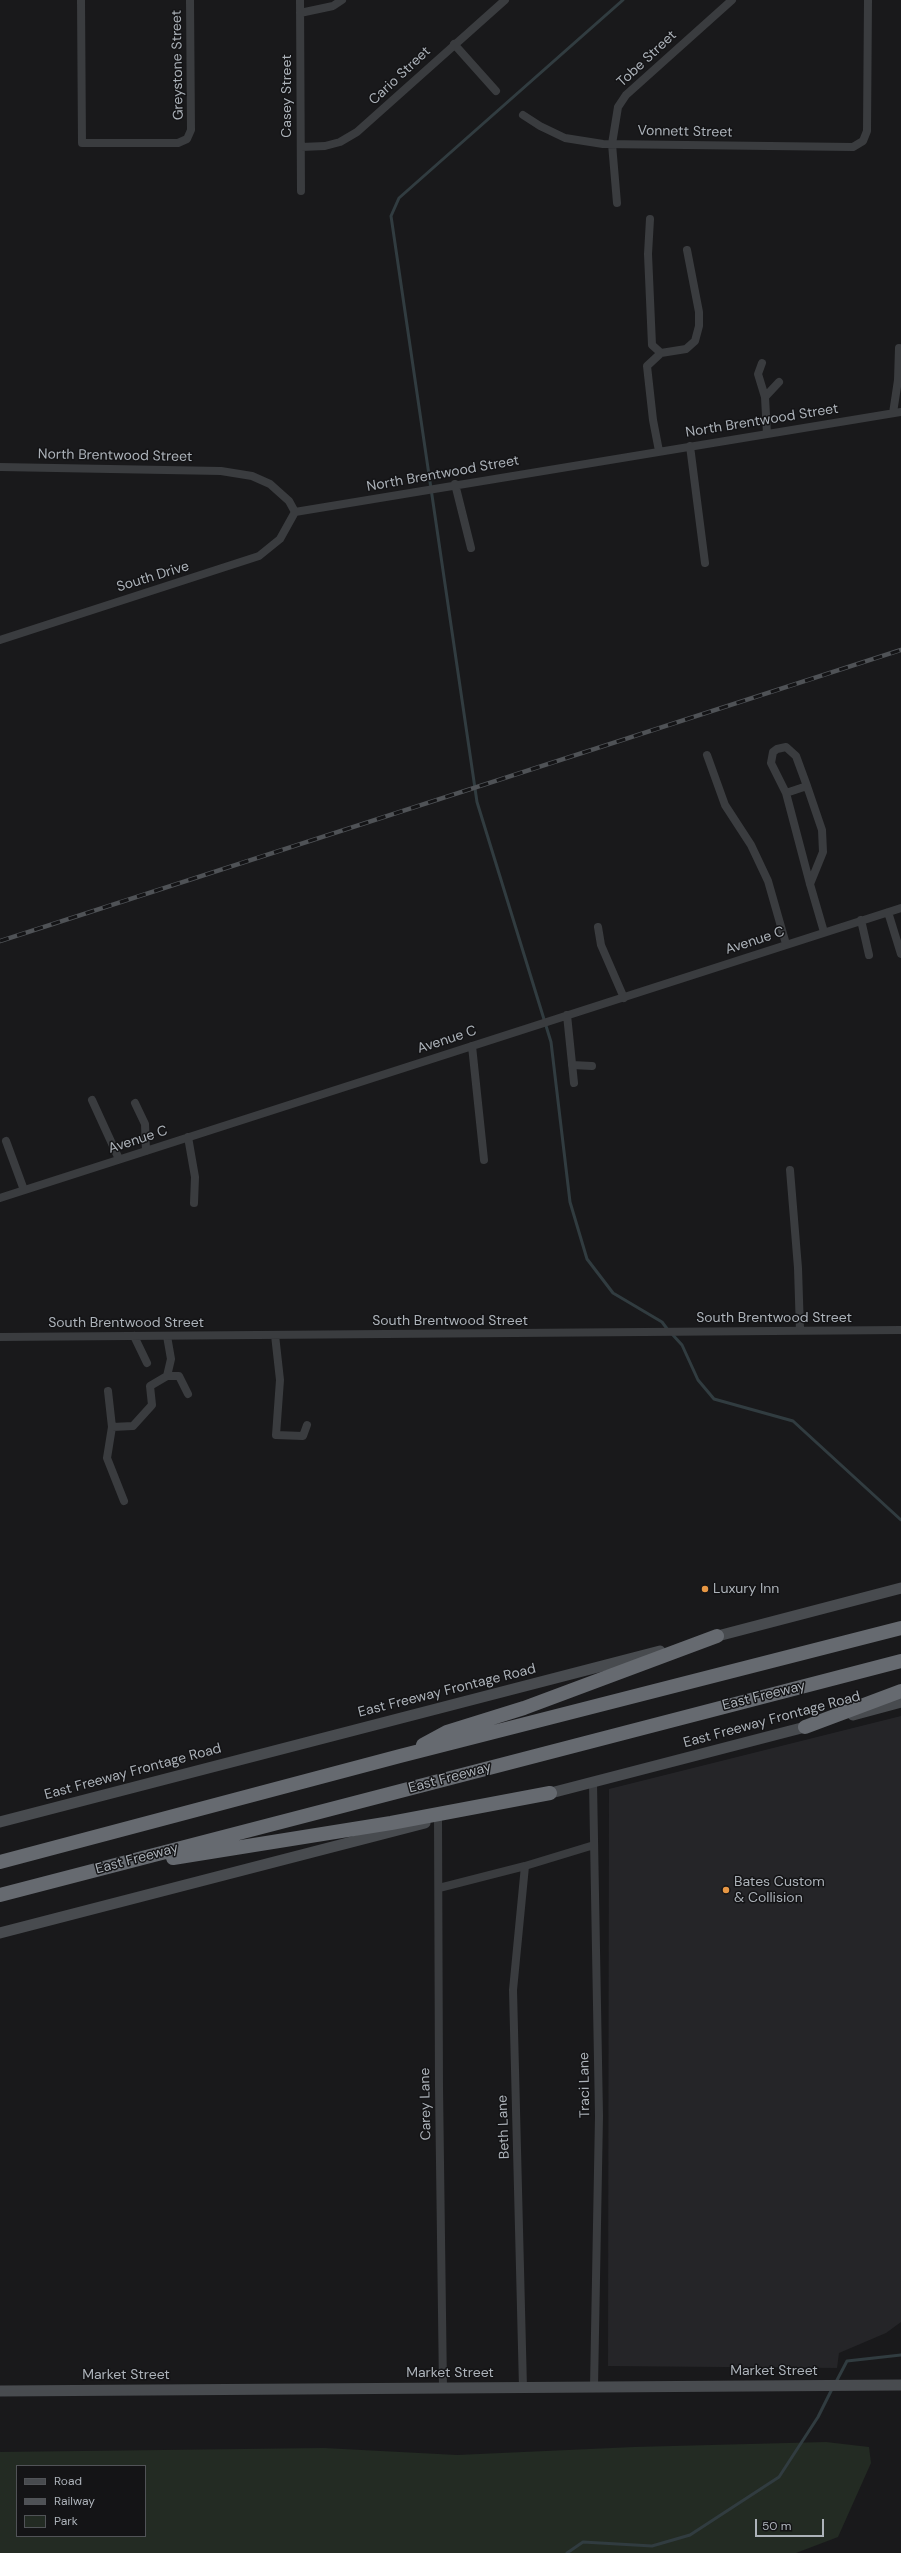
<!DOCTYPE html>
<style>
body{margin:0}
#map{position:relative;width:901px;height:2553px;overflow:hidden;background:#19191b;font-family:"DM Sans",sans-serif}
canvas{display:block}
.legend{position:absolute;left:16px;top:2465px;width:130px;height:72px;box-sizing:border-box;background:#141416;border:1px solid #515357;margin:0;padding:5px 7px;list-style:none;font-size:12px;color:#acb2b9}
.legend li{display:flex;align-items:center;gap:8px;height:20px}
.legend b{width:20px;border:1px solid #515357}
.scale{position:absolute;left:755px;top:2519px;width:69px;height:18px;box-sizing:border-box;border:2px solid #acb2b9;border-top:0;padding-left:5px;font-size:12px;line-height:14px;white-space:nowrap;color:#acb2b9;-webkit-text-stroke:3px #141416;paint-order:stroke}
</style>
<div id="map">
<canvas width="901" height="2553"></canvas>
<ul class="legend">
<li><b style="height:5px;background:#484b4f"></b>Road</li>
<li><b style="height:5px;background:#4f5256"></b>Railway</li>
<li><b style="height:11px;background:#232b23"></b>Park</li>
</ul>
<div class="scale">50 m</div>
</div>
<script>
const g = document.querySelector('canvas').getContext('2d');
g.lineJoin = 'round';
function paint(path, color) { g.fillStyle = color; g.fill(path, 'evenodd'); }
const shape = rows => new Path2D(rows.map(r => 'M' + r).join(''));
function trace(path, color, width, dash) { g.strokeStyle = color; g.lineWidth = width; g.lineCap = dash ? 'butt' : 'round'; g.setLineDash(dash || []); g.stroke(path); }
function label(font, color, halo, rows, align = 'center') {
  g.font = font + ' "DM Sans",sans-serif'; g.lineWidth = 3; g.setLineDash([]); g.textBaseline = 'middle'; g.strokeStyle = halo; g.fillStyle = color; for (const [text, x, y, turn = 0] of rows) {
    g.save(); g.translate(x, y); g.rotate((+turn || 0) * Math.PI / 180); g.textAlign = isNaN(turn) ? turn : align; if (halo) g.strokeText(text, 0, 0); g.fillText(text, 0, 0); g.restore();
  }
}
paint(shape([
 [901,1716,901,2322,886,2333,839,2353,837,2368,608,2366,609,1789]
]), '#252528');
paint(shape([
 [826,2442,869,2447,871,2463,838,2537,796,2553,0,2553,0,2452,324,2448,457,2455,634,2447],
 [17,2466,145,2466,145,2536,17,2536]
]), '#232b23');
trace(shape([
 [623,0,399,198,391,216,477,802,551,1042,570,1202,587,1259,613,1293,662,1322,668,1330],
 [672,1334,682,1345,698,1380,714,1399,793,1421,901,1520],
 [836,2382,847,2361,901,2355],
 [567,2553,583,2542,652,2546,690,2535,779,2477,818,2417,833,2387]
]), '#313c40', 3);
trace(shape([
 [81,0,82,143,178,143,187,139,191,130,190,0],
 [300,0,301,191],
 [300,13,333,6,342,0],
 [454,44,496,91],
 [523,115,540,126,565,138,603,144,853,147,863,141,867,131,868,0],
 [301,147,325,146,340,142,357,132,505,0],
 [617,203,612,144,618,107,626,95,732,0],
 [650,219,648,254,652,345,661,353,686,349,695,341,699,326,699,312,687,250],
 [762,363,758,374,765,397],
 [893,413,898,380,899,348],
 [767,434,765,397,779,382],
 [690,446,705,563],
 [659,451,653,420,647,366,661,353],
 [0,467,221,471,252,476,270,484,289,501,295,512,901,412],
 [455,484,471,548],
 [0,640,259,556,280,539,295,512],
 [707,755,725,805,751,845,768,881,786,944],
 [786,793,771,763,773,752,777,749,786,747,796,756,807,786],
 [810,884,823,852,822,830,807,786,786,793,810,884,824,932],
 [888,912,901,954],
 [861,920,869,955],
 [598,927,601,945,624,998],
 [567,1015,574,1083],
 [472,1046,484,1160],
 [572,1065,592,1066],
 [92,1100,119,1159],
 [135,1103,145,1124,146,1151],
 [188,1137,195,1177,194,1203],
 [6,1141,24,1190],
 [790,1170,798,1268,800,1331],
 [0,1198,901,908],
 [275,1335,280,1380,276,1435,303,1436,307,1425],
 [134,1336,147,1363],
 [0,1337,901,1330],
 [167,1376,171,1359,167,1336],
 [108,1391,112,1427,107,1458,124,1501],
 [112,1427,133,1426,152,1405,150,1386,167,1376,179,1376,188,1394],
 [593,1783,599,2116,594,2387],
 [438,1819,439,2087,443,2388],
 [439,1888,525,1866,594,1845],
 [523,2388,513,1990,525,1866]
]), '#3a3c3f', 8);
trace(shape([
 [710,1638,901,1588],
 [853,1715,901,1702],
 [543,1795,813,1725],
 [0,1822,660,1651],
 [0,1933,425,1823],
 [0,2391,901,2385]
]), '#484b4f', 11);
trace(shape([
 [805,1727,901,1691],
 [423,1745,447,1732,524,1708,717,1636],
 [173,1858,391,1823,550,1793],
 [0,1862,400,1756,901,1628],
 [0,1895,901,1661]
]), '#666a70', 14);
const rail = shape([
 [0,941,901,650]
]);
trace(rail, '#4f5256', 4.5);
trace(rail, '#141416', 3, [9]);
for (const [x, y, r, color] of [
 [705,1589,4,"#e79744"],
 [726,1890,4,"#e79744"]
]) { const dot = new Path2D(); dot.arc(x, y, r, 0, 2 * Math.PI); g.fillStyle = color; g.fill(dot); trace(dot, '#141416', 1.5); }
label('14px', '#acb2b9', '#141416', [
 ["Tobe Street",647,59,-43],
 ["Greystone Street",178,65,-91],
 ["Cario Street",400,76,-43],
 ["Casey Street",287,96,-90],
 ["Vonnett Street",685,132,1],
 ["North Brentwood Street",762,421,-9],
 ["North Brentwood Street",115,456,1],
 ["North Brentwood Street",443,474,-10],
 ["South Drive",153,577,-17],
 ["Avenue C",755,941,-18],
 ["Avenue C",447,1040,-18],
 ["Avenue C",138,1140,-18],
 ["South Brentwood Street",774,1318],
 ["South Brentwood Street",450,1321],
 ["South Brentwood Street",126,1323],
 ["East Freeway Frontage Road",447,1691,-14],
 ["East Freeway",764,1696,-14],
 ["East Freeway Frontage Road",772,1720,-15],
 ["East Freeway Frontage Road",133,1772,-15],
 ["East Freeway",450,1778,-15],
 ["East Freeway",137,1859,-15],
 ["Traci Lane",585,2085,-91],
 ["Carey Lane",426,2104,-91],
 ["Beth Lane",504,2127,-92],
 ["Market Street",774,2371],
 ["Market Street",450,2373],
 ["Market Street",126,2375]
]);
label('14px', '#acb2b9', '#141416', [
 ["Luxury Inn",713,1589],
 ["Bates Custom",734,1882],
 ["& Collision",734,1898]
], 'left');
</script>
